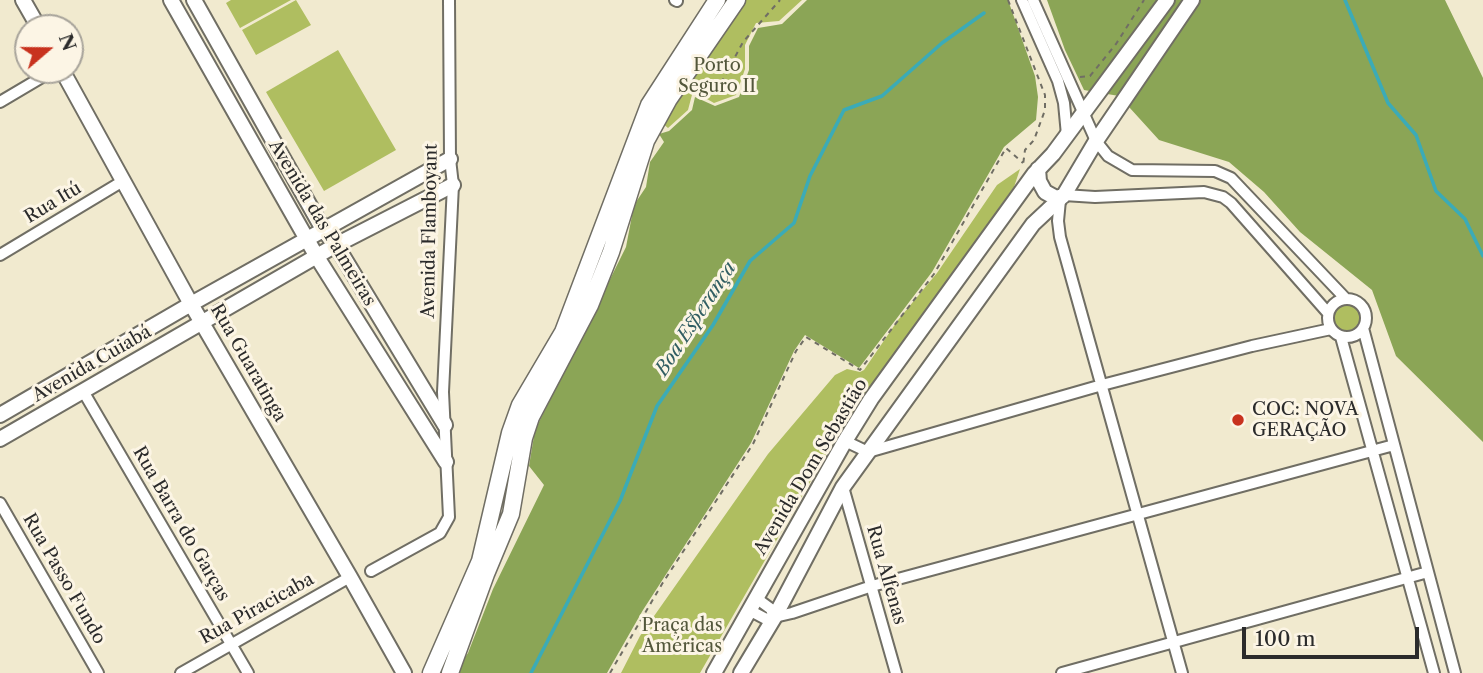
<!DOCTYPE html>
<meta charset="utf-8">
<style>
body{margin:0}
#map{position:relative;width:1483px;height:673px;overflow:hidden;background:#f1eacf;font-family:"Libre Caslon Text",serif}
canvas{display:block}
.north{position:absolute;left:14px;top:14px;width:70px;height:70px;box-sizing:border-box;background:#fcf5e5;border:2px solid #a8a49b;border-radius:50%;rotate:70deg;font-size:19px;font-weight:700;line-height:28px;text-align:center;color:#2b2b2b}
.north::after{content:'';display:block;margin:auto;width:24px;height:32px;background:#c8321e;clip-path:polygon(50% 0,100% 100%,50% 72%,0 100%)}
.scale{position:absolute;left:1242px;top:627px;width:177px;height:32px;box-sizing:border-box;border:4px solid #2b2b2b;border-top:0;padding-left:9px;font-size:21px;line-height:24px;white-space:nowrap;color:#2b2b2b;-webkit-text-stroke:5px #fcf5e5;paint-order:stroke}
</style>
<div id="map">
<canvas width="1483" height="673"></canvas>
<div class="north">N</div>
<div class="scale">100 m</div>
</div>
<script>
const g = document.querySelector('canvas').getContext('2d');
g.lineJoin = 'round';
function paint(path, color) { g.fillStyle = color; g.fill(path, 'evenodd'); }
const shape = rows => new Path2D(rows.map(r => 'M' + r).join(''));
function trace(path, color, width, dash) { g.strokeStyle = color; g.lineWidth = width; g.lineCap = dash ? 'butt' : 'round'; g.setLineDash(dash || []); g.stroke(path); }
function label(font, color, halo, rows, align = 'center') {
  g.font = font + ' "Libre Caslon Text",serif'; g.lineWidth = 6; g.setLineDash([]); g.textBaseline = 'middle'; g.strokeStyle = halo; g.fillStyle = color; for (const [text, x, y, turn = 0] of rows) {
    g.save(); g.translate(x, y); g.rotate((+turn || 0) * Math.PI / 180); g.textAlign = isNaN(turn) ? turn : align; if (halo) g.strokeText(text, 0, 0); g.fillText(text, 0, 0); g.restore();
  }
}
paint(shape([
 [231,0,291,0,240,28,226,3],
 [296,0,311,25,256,55,242,30],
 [741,0,802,0,779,21,756,23,745,45,745,69,736,95,714,103,693,91,688,110,668,128,662,123],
 [338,50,396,150,324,191,266,92],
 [1020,169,1014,187,836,437,700,673,621,673,640,636,768,454,835,375,847,369,860,372,864,370,898,320,937,273,997,185],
 '1332 318a15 15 0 1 1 30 0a15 15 0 1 1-30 0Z'
]), '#afbe60');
paint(shape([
 [807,0,1008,0,1035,76,1038,97,1036,120,1004,147,932,272,859,368,805,335,794,351,751,443,643,610,607,673,454,673,468,653,493,589,544,485,529,466,535,430,626,247,634,205,646,187,650,162,664,142,659,134,669,131,692,110,695,97,715,106,739,97,749,70,749,46,758,28,782,24],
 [1047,0,1445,0,1483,78,1483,442,1396,356,1372,290,1300,232,1264,192,1229,162,1159,140,1119,96,1084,90,1065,50]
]), '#8ba556');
trace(shape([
 [1345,0,1388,103,1416,135,1436,191,1465,219,1483,256],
 [531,673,620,501,657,406,713,325,750,261,794,223,810,176,844,110,882,96,942,43,984,13]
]), '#3babb7', 3.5);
const minor = shape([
 [675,0,677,1],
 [1022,0,1058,81,1064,103,1067,135],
 [1033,0,1096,141,1108,156,1132,170,1215,171,1231,178,1345,298],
 [0,102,54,70],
 [1064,195,1095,197,1204,192,1223,197,1231,203,1328,313],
 [1060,200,1058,221,1060,237,1182,673],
 [0,255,123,181],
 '1328 318a19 19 0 1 1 38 0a19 19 0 1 1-38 0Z',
 [1363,328,1455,673],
 [1341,337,1434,673],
 [83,391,248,673],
 [845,441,868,452,1102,385,1252,346,1331,329],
 [843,487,896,673],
 [0,503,98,673],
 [371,571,440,533,449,517,443,392,453,185,450,159,449,0],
 [756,598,771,609,774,618],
 [749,610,766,619,792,613,872,586,1394,445],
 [181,673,350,577],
 [1062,673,1428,572]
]);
const tertiary = shape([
 [23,0,39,28],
 [171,0,317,257,446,462],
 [194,0,324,231,336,245,445,425],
 [62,70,191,304,350,577,404,673],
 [1038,169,1039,181,1045,192,1056,198,1063,196],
 [0,415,191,304,450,159],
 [0,439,336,245,453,185],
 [714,673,845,441,871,399,1034,174,1053,154,1167,0],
 [741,673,774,618,843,487,1033,224,1064,195,1096,141,1192,0]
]);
const secondary = shape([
 [431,673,480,561,510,433,520,405,563,332,649,105,717,0],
 [450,673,486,574,511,514,524,438,531,417,590,305,611,252,646,141,669,99,737,0]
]);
trace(minor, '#706e64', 14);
trace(tertiary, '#706e64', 18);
trace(secondary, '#706e64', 19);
trace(shape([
 [1008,0,1045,95,1045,110,1034,140,1025,150,1023,165],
 [1080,77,1090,76,1116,44,1144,0],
 [696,85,701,90,719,87,743,42,780,0],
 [610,673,662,584,753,444,796,351,806,337,860,370,934,274,1006,148,1023,163]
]), '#706e64', 2, [5, 5]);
trace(minor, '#fff', 10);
trace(tertiary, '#fff', 14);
trace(secondary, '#fff', 16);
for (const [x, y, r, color] of [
 [1238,420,7,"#c8321e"]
]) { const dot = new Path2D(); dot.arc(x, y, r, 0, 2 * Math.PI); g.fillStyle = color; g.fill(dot); trace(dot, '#fcf5e5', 2.5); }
label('18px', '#53573b', '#fcf5e5', [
 ["Porto",717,66],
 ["Seguro II",717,87],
 ["Praça das",682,626],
 ["Américas",682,647]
]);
label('18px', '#2b2b2b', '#fcf5e5', [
 ["Rua Itú",53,203,-31],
 ["Avenida das Palmeiras",322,223,59],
 ["Avenida Flamboyant",430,231,-89],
 ["Rua Guaratinga",248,363,60],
 ["Avenida Cuiabá",92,364,-30],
 ["Avenida Dom Sebastião",811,467,-59],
 ["Rua Barra do Garças",181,524,60],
 ["Rua Alfenas",886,575,74],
 ["Rua Passo Fundo",64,579,60],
 ["Rua Piracicaba",257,609,-29]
]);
label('18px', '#2b2b2b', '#fcf5e5', [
 ["COC: NOVA",1252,410],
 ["GERAÇÃO",1252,431]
], 'left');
label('italic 19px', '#315e63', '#fcf5e5', [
 ["Boa Esperança",696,319,-57]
]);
</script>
